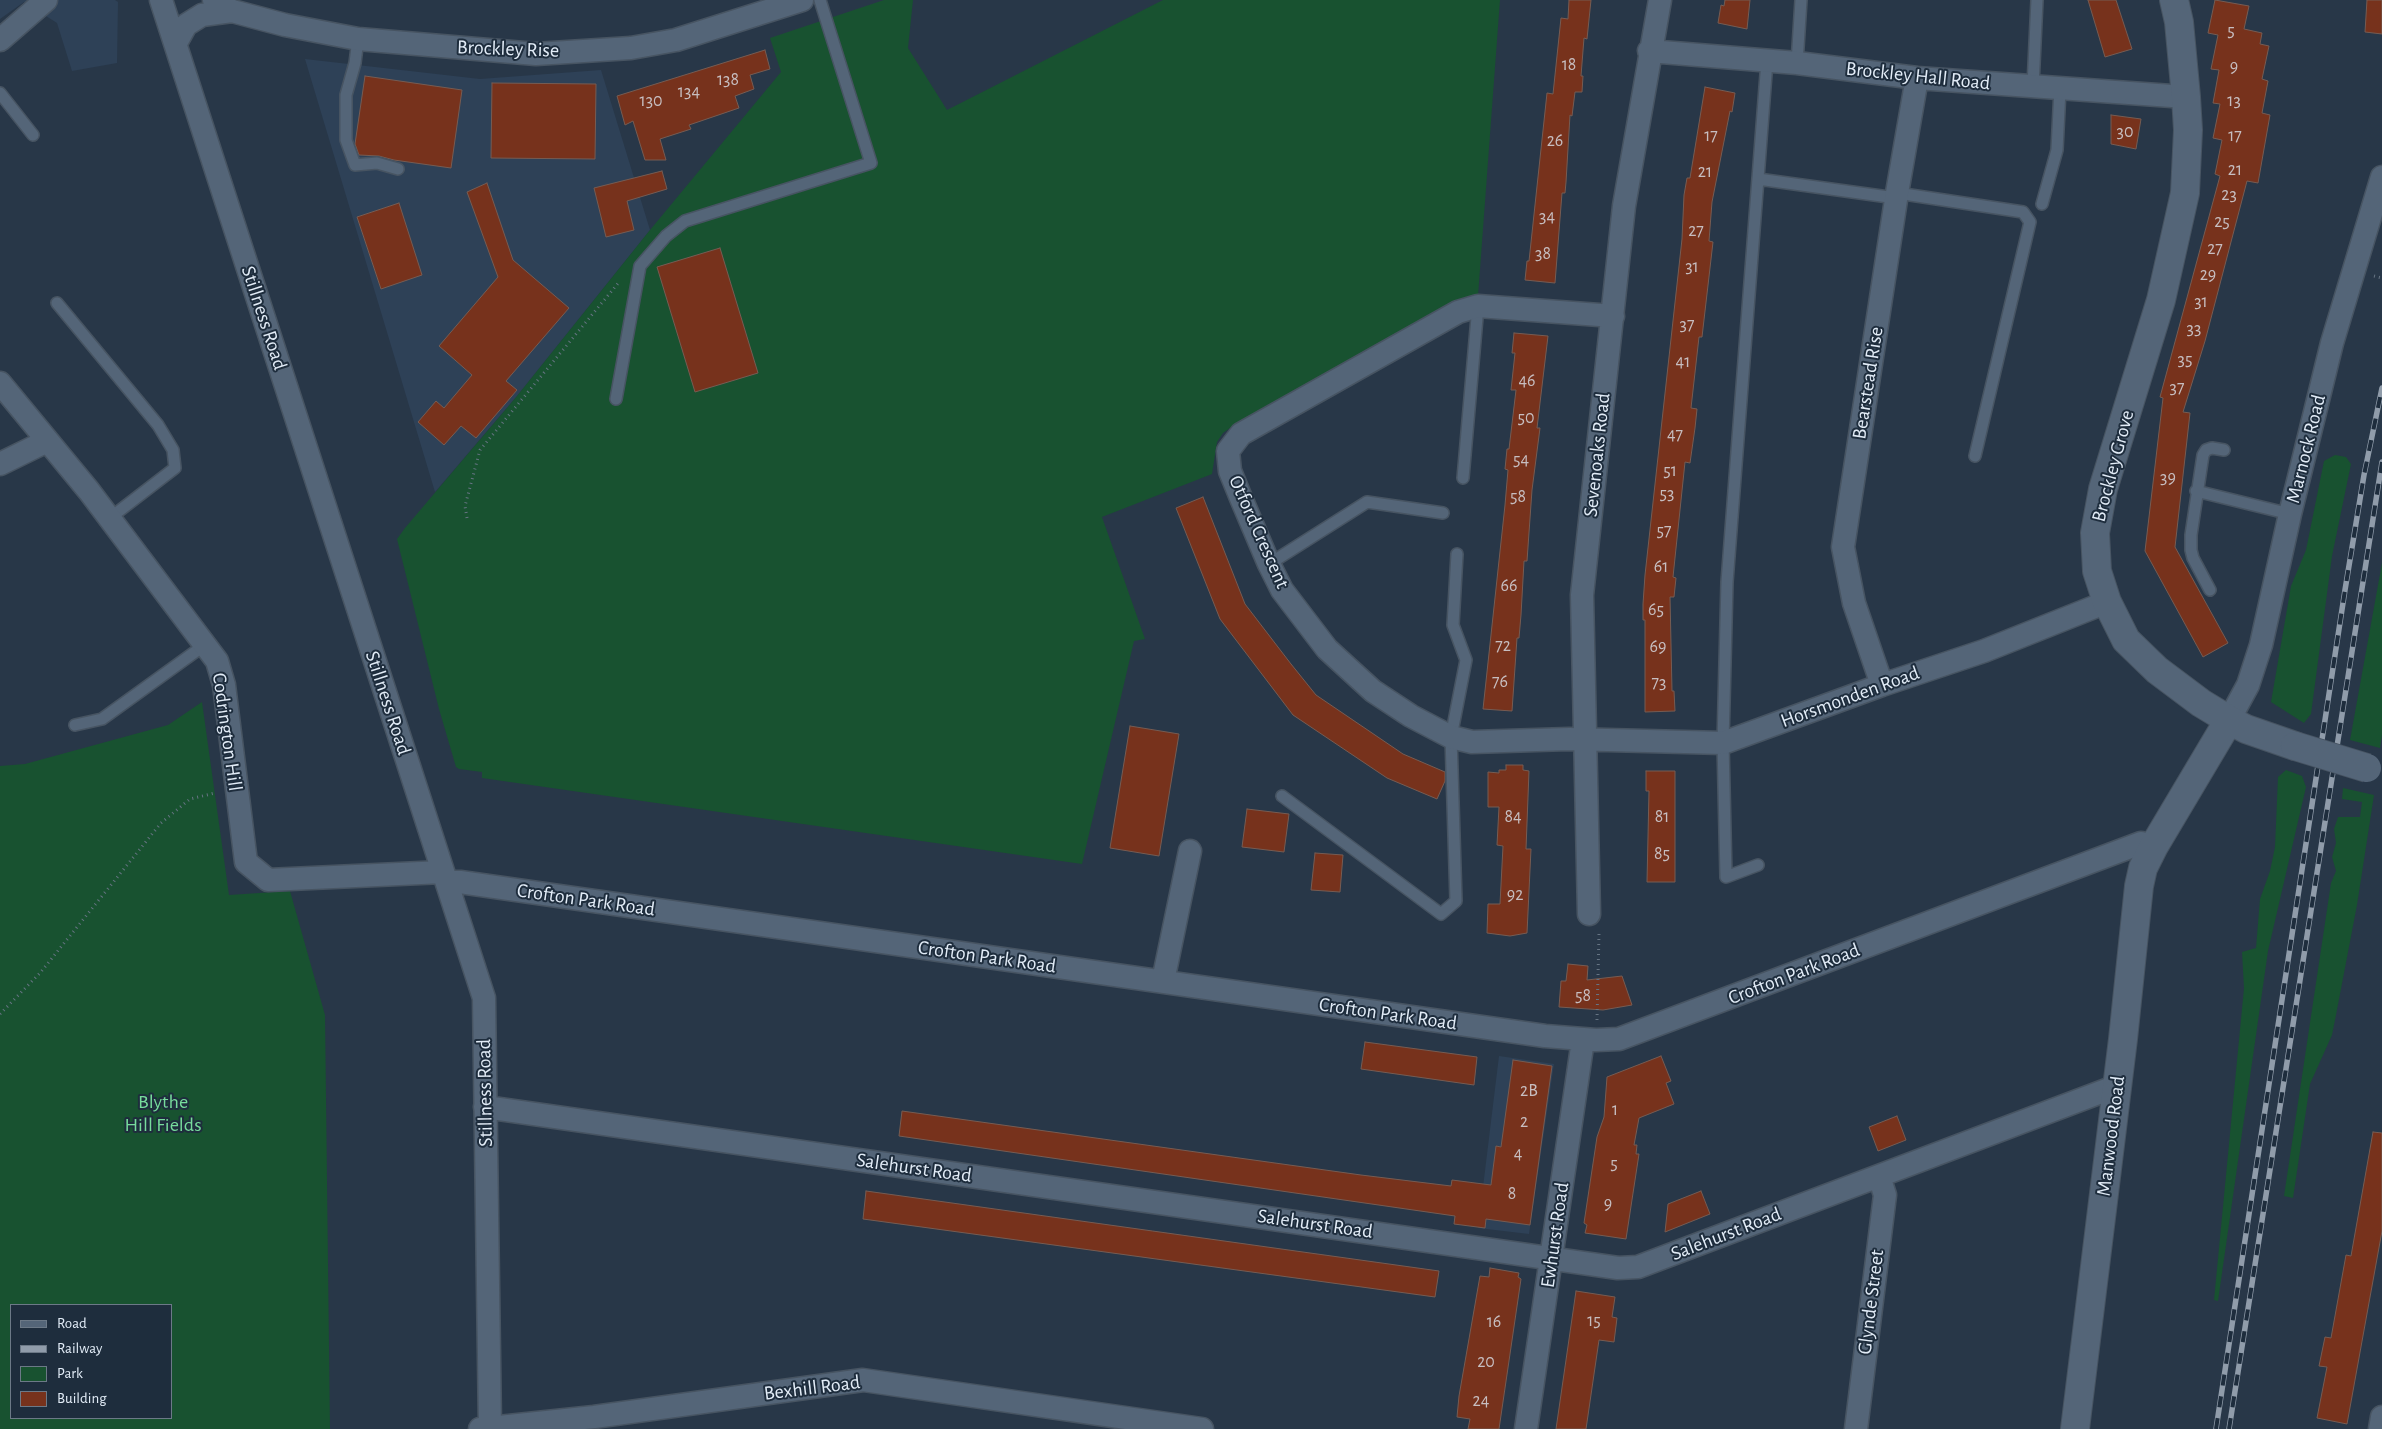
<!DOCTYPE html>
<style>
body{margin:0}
#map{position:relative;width:2382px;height:1429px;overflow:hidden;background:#283748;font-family:"Alegreya Sans",sans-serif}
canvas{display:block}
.legend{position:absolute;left:10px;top:1304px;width:162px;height:115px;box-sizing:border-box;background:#1e2d3d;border:1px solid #6c7987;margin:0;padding:6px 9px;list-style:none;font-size:15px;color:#e2ecf7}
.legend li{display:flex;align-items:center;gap:10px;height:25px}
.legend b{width:25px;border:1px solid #6c7987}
</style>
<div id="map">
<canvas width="2382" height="1429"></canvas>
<ul class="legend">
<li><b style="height:6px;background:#546578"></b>Road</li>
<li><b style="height:6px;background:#909caa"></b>Railway</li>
<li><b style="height:14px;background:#185230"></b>Park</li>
<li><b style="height:14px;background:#77321c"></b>Building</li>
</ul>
</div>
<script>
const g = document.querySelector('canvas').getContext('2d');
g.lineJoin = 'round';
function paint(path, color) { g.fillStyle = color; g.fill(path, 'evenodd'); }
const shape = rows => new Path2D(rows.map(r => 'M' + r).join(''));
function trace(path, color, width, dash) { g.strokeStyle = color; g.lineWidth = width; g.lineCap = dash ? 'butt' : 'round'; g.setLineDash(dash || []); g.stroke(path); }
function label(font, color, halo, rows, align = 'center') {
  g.font = font + ' "Alegreya Sans",sans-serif'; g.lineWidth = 4; g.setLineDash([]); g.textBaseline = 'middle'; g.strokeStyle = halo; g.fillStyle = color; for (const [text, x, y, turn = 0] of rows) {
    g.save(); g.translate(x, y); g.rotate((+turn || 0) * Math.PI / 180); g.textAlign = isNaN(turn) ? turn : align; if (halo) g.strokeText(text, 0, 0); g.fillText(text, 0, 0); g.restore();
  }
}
paint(shape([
 [0,0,115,0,118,2,117,63,72,71,57,23,24,2,0,19],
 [305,59,480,79,601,70,650,230,517,396,435,492],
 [1499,1056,1554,1064,1529,1234,1478,1228]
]), '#2e4157');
paint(shape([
 [884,0,913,0,908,48,947,110,1163,0,1500,0,1478,296,1450,304,1234,425,1223,433,1217,442,1212,474,1102,517,1145,639,1134,641,1082,864,482,778,482,772,459,769,456,767,439,709,397,539,405,528,517,396,650,230,781,72,770,38],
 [2335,455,2346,457,2351,464,2332,556,2311,714,2304,723,2271,702,2291,586,2306,550,2324,461],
 [2382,563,2382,735,2380,748,2350,740],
 [202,702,229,895,290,891,325,1015,330,1429,0,1429,0,766,25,764,168,725],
 [11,1305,171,1305,171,1418,11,1418],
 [2286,770,2302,776,2306,787,2268,951,2218,1301,2214,1300,2244,988,2242,952,2256,948,2260,899,2270,871,2275,847,2278,777],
 [2343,788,2374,795,2357,905,2336,1015,2332,1035,2310,1084,2293,1198,2284,1196,2331,883,2336,871,2332,857,2336,843,2334,829,2338,817,2360,817,2362,802,2342,799]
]), '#185230');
const building = shape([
 [1569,0,1591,0,1587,39,1584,38,1581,76,1583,76,1582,92,1575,92,1572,116,1570,115,1566,182,1565,193,1562,193,1555,283,1525,280,1527,261,1529,261,1547,93,1553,94,1561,18,1568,19,1569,0],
 [1725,0,1750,0,1747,29,1718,23,1721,5,1724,6,1725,0],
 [2088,0,2116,0,2132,49,2105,57,2088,0],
 [2215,0,2249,6,2244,29,2262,33,2260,44,2269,46,2262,79,2268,81,2262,113,2270,115,2258,183,2247,181,2205,341,2183,412,2190,413,2175,547,2228,643,2203,657,2145,551,2163,398,2160,397,2220,176,2215,174,2222,140,2213,138,2220,104,2213,103,2219,70,2211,69,2218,35,2208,33,2215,0],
 [2367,0,2382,0,2382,34,2365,32,2367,0],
 [765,50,770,69,750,75,754,89,735,96,739,108,689,125,691,129,660,139,666,160,645,160,633,121,625,125,617,96,765,50],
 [365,76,462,90,451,168,394,160,379,156,359,155,355,144,365,76],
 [492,83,596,84,595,159,491,158,492,83],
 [1705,87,1735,93,1732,112,1730,111,1712,202,1709,241,1713,242,1702,337,1699,337,1691,408,1697,409,1695,428,1690,463,1685,462,1673,577,1676,578,1674,597,1670,597,1672,691,1674,691,1675,711,1645,712,1645,620,1643,620,1643,604,1645,575,1682,239,1684,195,1687,178,1690,178,1705,87],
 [2111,115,2141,119,2136,149,2111,144,2111,115],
 [662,171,667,189,627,201,634,230,606,237,594,188,662,171],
 [487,183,513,260,569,308,506,381,517,390,476,438,461,426,444,445,418,422,436,401,444,408,472,375,439,346,498,277,467,192,487,183],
 [399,203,422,275,381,289,357,217,399,203],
 [720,248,758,373,695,392,657,267,720,248],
 [1514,333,1548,336,1537,428,1540,428,1532,490,1527,561,1524,561,1521,615,1519,638,1517,638,1512,711,1483,709,1505,505,1508,470,1505,469,1507,449,1509,449,1516,390,1511,390,1515,353,1512,353,1514,333],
 [1203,497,1245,604,1291,664,1316,695,1403,754,1445,772,1445,781,1437,799,1387,778,1293,715,1220,619,1176,508,1203,497],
 [1130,726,1179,734,1159,856,1110,848,1130,726],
 [1506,765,1523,765,1523,770,1529,771,1526,849,1531,849,1527,933,1510,936,1487,933,1488,904,1500,904,1503,846,1497,845,1499,807,1488,807,1488,772,1499,773,1499,770,1506,770,1506,765],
 [1646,771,1675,771,1675,882,1647,882,1649,791,1646,791,1646,771],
 [1247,809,1289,814,1284,852,1242,847,1247,809],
 [1315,853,1343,855,1340,892,1311,890,1315,853],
 [1568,964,1588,966,1587,980,1622,976,1632,1005,1603,1010,1559,1007,1561,981,1566,981,1568,964],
 [1365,1042,1477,1057,1474,1085,1361,1069,1365,1042],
 [1661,1056,1671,1081,1666,1083,1674,1104,1639,1118,1634,1145,1637,1145,1636,1154,1639,1154,1626,1239,1585,1233,1587,1225,1584,1223,1597,1137,1604,1117,1607,1077,1661,1056],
 [1513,1060,1552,1066,1530,1225,1486,1219,1485,1228,1454,1224,1455,1216,899,1136,902,1111,1361,1175,1451,1186,1452,1180,1491,1185,1496,1146,1501,1147,1513,1060],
 [1897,1116,1906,1140,1878,1151,1869,1127,1897,1116],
 [2373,1132,2382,1133,2382,1231,2347,1424,2317,1418,2327,1367,2319,1366,2325,1337,2331,1338,2346,1255,2351,1256,2373,1132],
 [866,1191,1439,1271,1435,1297,863,1219,866,1191],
 [1701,1191,1710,1214,1665,1232,1668,1204,1701,1191],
 [1490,1268,1519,1273,1518,1277,1521,1279,1499,1429,1468,1429,1470,1419,1457,1417,1459,1396,1480,1276,1489,1277,1490,1268],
 [1576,1291,1615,1297,1612,1317,1617,1318,1614,1342,1599,1340,1586,1429,1556,1429,1576,1291]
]);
paint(building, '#77321c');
trace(building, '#765c53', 1);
const service = shape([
 [358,39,355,63,346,95,346,140,355,165,377,163,398,169],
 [1797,63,1801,0],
 [2033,86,2037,0],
 [0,93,33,135],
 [1758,179,1896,198],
 [1897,193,2023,212,2030,222,1975,456],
 [2042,204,2057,150,2060,89],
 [57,303,158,425,173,450,175,468,110,518],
 [616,399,640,266,666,236,685,221,871,163,820,0],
 [1463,478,1478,306],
 [2196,491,2290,514],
 [1269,564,1367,502,1443,513],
 [2210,590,2193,558,2191,550,2191,535,2203,455,2206,450,2212,448,2224,450],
 [75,725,102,719,206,644],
 [1282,796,1441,914,1456,901,1451,737,1466,660,1453,625,1457,554],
 [1758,865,1726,877,1723,743,1727,582,1767,61]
]);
const minor = shape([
 [161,0,484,998,490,1428],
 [214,0,232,11,285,25,358,39,536,54,631,48,676,40,802,0],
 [0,40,46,0],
 [176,43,186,25,202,15,232,11],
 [1649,51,1797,63,1917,78,2186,97],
 [1613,316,1478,306,1458,312,1241,434,1228,451,1230,471,1241,498,1269,564,1282,590,1327,649,1373,691,1411,716,1451,737,1472,742,1569,739,1723,743,1882,685,1984,651,2107,602],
 [0,383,89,491,217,661,224,685,246,862,268,880,443,872],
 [0,464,47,441],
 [1882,685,1854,603,1843,547,1897,193,1917,78],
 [2229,720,2248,685,2261,645,2290,514,2332,343,2382,177],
 [447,882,460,882,1545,1036,1596,1040,1619,1039,2141,843,2154,846],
 [1589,914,1582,595,1624,206,1660,0],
 [1163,981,1190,851],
 [485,1107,1618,1268,1638,1267,2117,1086],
 [480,1429,594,1417,863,1380,1202,1429],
 [1526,1429,1583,1040],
 [1856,1429,1885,1195,1879,1176],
 [2380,1429,2382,1417]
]);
const tertiary = shape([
 [2174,0,2179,22,2186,97,2188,130,2185,193,2161,300,2103,489,2095,533,2097,571,2107,602,2126,640,2157,670,2201,703,2229,720,2246,729,2295,746],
 [2075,1429,2123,1039,2139,886,2143,868,2154,846,2229,720]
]);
trace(service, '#475462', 14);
trace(minor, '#475462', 25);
trace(tertiary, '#475462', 30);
trace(shape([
 [2374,276,2382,278],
 [467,518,465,506,480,450,620,281],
 [0,1014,40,973,161,823,190,799,215,793],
 [1597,1020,1599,933]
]), '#667483', 3, [1, 4]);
trace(service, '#546578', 11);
trace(minor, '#546578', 22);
trace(tertiary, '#546578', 28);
const rail = shape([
 [2216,1429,2345,590,2364,475,2382,388],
 [2229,1429,2382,462]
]);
trace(rail, '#909caa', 5.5);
trace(rail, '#1e2d3d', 4, [11]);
const tertiaryBridge = shape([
 [2295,746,2367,768]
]);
trace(tertiaryBridge, '#475462', 30, []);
trace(tertiaryBridge, '#546578', 28);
label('18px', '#c7bec0', null, [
 ["5",2231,31],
 ["18",1569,65],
 ["9",2234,67],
 ["138",728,80],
 ["134",689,92],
 ["130",651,101],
 ["13",2234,101],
 ["30",2125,132],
 ["17",1711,136],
 ["17",2235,136],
 ["26",1555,141],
 ["21",2235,170],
 ["21",1705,172],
 ["23",2229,195],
 ["34",1547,217],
 ["25",2222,222],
 ["27",1696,231],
 ["27",2215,249],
 ["38",1543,254],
 ["31",1692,267],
 ["29",2208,275],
 ["31",2201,302],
 ["37",1687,325],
 ["33",2194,329],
 ["35",2185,360],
 ["41",1683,362],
 ["46",1527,381],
 ["37",2177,388],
 ["50",1526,418],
 ["47",1675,435],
 ["54",1521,460],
 ["51",1670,471],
 ["39",2168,478],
 ["53",1667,494],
 ["58",1518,497],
 ["57",1664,531],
 ["61",1661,567],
 ["66",1509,586],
 ["65",1656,610],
 ["72",1503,646],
 ["69",1658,647],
 ["76",1500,682],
 ["73",1659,683],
 ["84",1513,817],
 ["81",1662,817],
 ["85",1662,854],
 ["92",1515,895],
 ["58",1583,996],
 ["2B",1529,1091],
 ["1",1615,1110],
 ["2",1524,1122],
 ["4",1518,1154],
 ["5",1614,1164],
 ["8",1512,1194],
 ["9",1608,1204],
 ["15",1594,1321],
 ["16",1494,1322],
 ["20",1486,1362],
 ["24",1481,1401]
]);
label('20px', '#e2ecf7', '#1e2d3d', [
 ["Brockley Rise",508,49,2],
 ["Brockley Hall Road",1918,76,6],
 ["Stillness Road",264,318,72],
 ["Bearstead Rise",1868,383,-81],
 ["Marnock Road",2306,449,-76],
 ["Sevenoaks Road",1597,455,-84],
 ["Brockley Grove",2113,466,-75],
 ["Otford Crescent",1259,532,66],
 ["Horsmonden Road",1850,697,-20],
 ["Stillness Road",388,703,72],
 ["Codrington Hill",227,732,82],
 ["Crofton Park Road",586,900,8],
 ["Crofton Park Road",987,957,8],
 ["Crofton Park Road",1794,974,-21],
 ["Crofton Park Road",1388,1014,8],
 ["Stillness Road",485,1093,-91],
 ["Manwood Road",2111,1136,-83],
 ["Salehurst Road",914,1168,8],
 ["Salehurst Road",1315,1224,8],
 ["Salehurst Road",1726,1234,-21],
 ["Ewhurst Road",1555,1235,-82],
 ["Glynde Street",1871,1302,-83],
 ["Bexhill Road",812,1388,-7]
]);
label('20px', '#77dc9c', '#1e2d3d', [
 ["Blythe",163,1102],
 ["Hill Fields",163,1125]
]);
</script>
